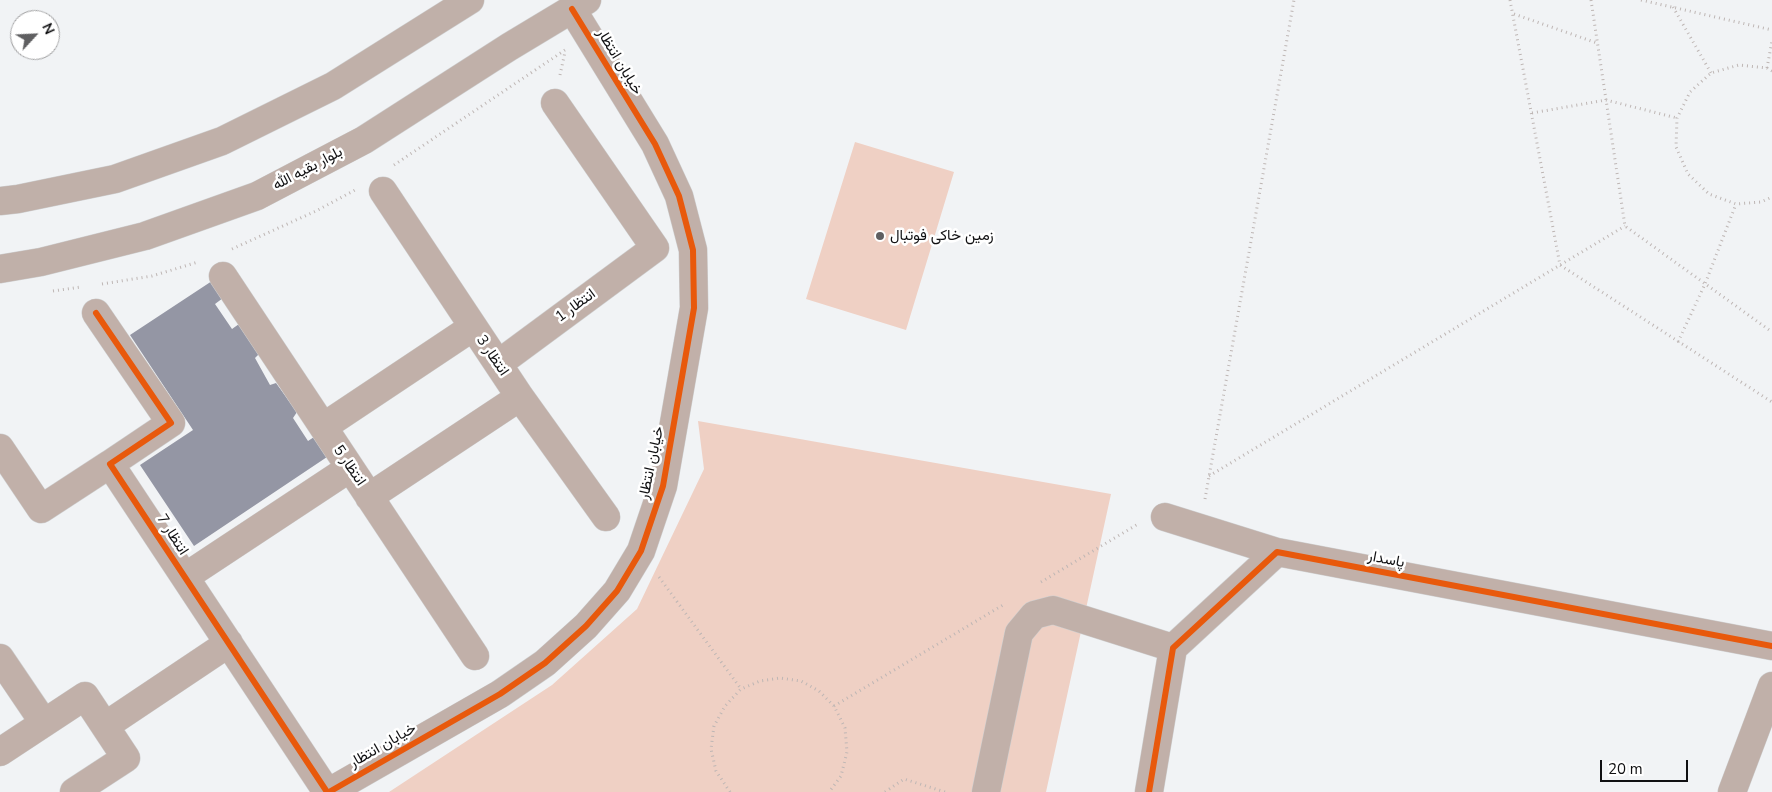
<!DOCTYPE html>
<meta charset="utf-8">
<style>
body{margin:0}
#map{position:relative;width:1772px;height:792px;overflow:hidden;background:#f1f3f5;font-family:"Nunito Sans",sans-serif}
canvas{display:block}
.north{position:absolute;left:10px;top:10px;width:50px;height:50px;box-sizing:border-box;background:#fff;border:1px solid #9f9fa0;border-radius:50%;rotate:65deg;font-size:14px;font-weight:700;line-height:20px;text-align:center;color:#101012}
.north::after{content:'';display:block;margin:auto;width:18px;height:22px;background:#5f5f61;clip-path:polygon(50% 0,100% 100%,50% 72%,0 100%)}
.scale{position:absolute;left:1600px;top:760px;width:88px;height:22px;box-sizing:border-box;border:2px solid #101012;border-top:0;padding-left:6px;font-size:15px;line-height:18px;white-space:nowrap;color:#101012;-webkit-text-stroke:4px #fff;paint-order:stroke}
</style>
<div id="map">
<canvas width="1772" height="792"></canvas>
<div class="north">N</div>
<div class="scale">20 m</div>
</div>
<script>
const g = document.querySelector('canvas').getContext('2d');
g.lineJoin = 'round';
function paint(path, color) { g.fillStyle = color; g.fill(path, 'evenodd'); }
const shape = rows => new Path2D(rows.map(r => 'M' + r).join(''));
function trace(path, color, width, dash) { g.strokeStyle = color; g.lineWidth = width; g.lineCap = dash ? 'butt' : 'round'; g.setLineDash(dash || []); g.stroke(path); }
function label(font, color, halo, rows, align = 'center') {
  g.font = font + ' "Nunito Sans",Vazirmatn,sans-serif'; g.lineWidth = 5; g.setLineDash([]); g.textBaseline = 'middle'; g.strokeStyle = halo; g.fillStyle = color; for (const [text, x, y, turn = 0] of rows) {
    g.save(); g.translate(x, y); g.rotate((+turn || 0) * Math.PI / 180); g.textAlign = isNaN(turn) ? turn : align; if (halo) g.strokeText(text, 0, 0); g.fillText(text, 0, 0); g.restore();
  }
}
paint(shape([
 [855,142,954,172,906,330,806,299],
 [698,421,1111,494,1046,792,389,792,552,685,637,609,704,469]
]), '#efd0c4');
paint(shape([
 [212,281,223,298,215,304,232,329,239,324,259,354,255,358,270,385,276,383,297,412,293,418,308,441,317,435,330,455,194,546,140,465,193,430,130,335]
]), '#9496a4');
const minor = shape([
 [383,191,520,397,606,517],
 [223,276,475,656],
 [96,313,171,423,110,464,327,792],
 [498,364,655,248,555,103],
 [323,427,473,327],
 [0,448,41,509,110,464],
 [369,497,520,397],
 [1165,517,1277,552],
 [185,577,350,468],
 [0,658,44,723],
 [105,726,229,643],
 [0,752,85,696,126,758,74,792],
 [329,792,500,694,545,663,586,626,617,591,641,551,663,486,694,308,693,250,679,196,655,144,572,9],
 [986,792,1019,633,1034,615,1053,610,1173,648],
 [1149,792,1173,648,1277,552,1772,646]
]);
const major = shape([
 [0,201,18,199,115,179,222,141,333,86,470,0],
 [0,269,41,262,145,236,257,196,364,140,509,47,587,0],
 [1732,792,1772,686]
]);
trace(minor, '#cecfd0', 29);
trace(major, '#cecfd0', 29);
trace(shape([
 [1510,0,1560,265,1772,402],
 [1591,0,1625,226,1772,332],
 [1641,0,1772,30],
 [1673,7,1711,73],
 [1514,14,1597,43],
 [1767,68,1772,41],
 [1772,71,1767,68,1739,65,1711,73,1690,92,1677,118,1676,147,1688,174,1709,194,1736,204,1761,202,1772,197],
 [560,75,565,52],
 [1532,113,1606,100,1677,118],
 [394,165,565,50],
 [232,249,316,211,355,190],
 [102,284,152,276,198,262],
 [53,291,81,287],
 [1678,342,1705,284,1736,204],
 [1209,476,1625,226],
 [1205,499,1294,0],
 [659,577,741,689],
 [1041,582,1138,524],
 [834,706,1003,605],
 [730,792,716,771,711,749,714,726,725,706,741,689,760,681,780,678,801,681,819,691,834,706,845,728,847,752,841,776,829,792],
 [885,792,904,779,945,792]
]), '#beb6b4', 3, [1, 4]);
trace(minor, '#c1b0a9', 28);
trace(major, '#c0b0a9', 28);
trace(shape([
 [96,313,171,423,110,464,327,792],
 [329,792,500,694,545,663,586,626,617,591,641,551,663,486,694,308,693,250,679,196,655,144,572,9],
 [1149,792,1173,648,1277,552,1772,646]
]), '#e8590c', 6);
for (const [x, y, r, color] of [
 [880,236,5,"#5f5f61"]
]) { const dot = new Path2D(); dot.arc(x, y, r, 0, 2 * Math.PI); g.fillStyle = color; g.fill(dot); trace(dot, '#fff', 2); }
label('15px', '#101012', '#fff', [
 ["خیابان انتظار",619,62,59],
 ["بلوار بقیه الله",308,169,-28],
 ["انتظار 1",576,306,-36],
 ["انتظار 3",492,356,56],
 ["خیابان انتظار",652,463,-78],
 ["انتظار 5",349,466,56],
 ["انتظار 7",172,535,57],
 ["پاسدار",1386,560,11],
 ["خیابان انتظار",383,746,-30]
]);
label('15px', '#101012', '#fff', [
 ["زمین خاکی فوتبال",890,236]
], 'left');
</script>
